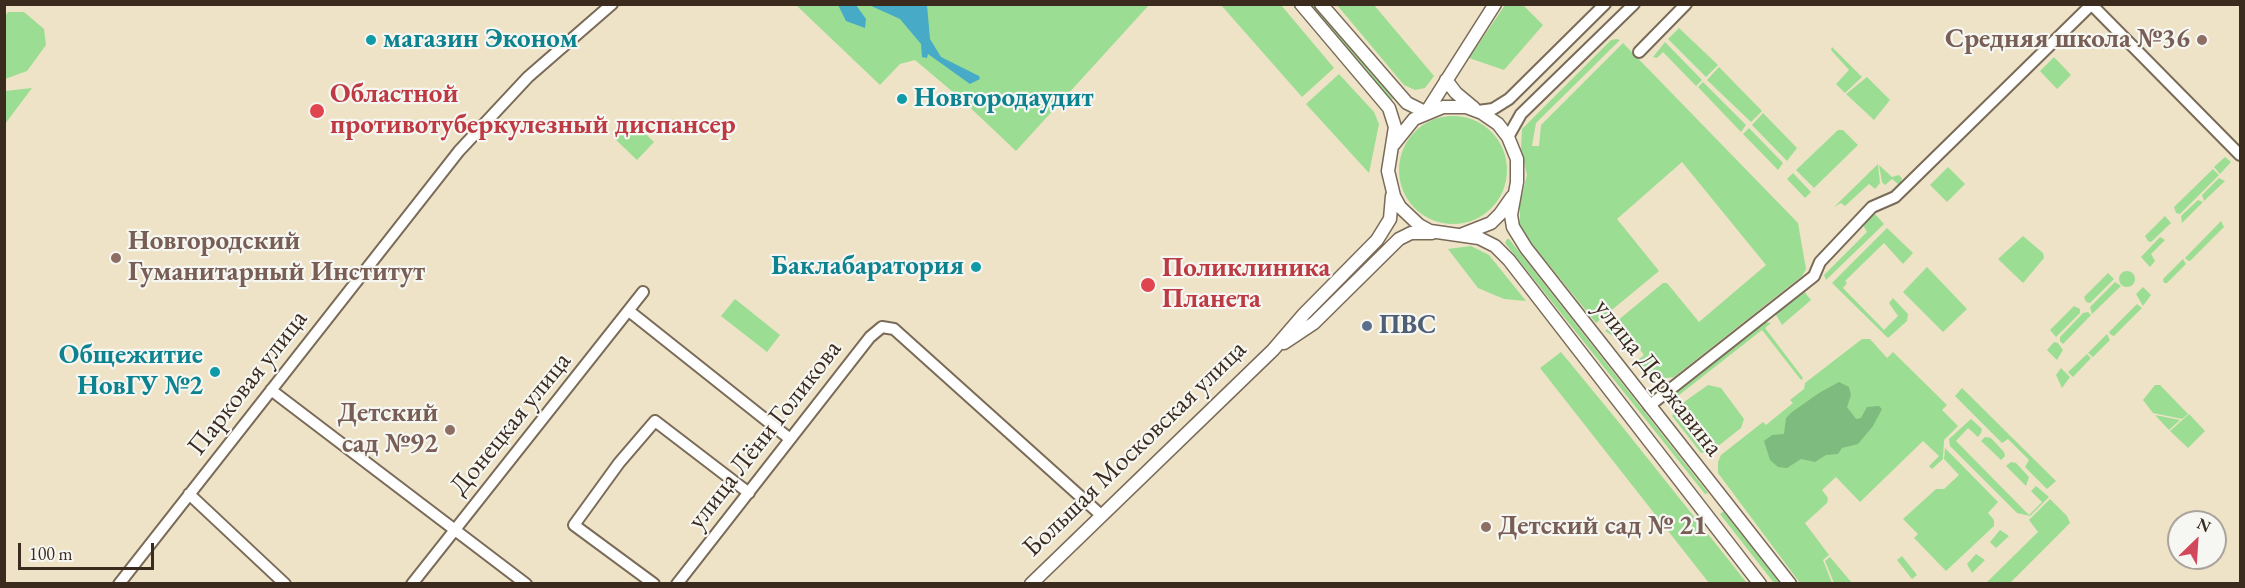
<!DOCTYPE html>
<meta charset="utf-8">
<style>
body{margin:0}
#map{position:relative;width:2245px;height:588px;overflow:hidden;background:#eee3c6;font-family:"EB Garamond",serif}
canvas{display:block}
.frame{position:absolute;inset:0;border:6px solid #3b2a1e;pointer-events:none}
.north{position:absolute;left:2167px;top:510px;width:60px;height:60px;box-sizing:border-box;background:#f6f6f2;border:2px solid #aba49d;border-radius:50%;rotate:25deg;font-size:16px;font-weight:700;line-height:24px;text-align:center;color:#3b2a1e}
.north::after{content:'';display:block;margin:auto;width:21px;height:27px;background:#d1495b;clip-path:polygon(50% 0,100% 100%,50% 72%,0 100%)}
.scale{position:absolute;left:18px;top:543px;width:136px;height:27px;box-sizing:border-box;border:3px solid #3b2a1e;border-top:0;padding-left:8px;font-size:18px;line-height:21px;white-space:nowrap;color:#3b2a1e;-webkit-text-stroke:4px #f6f6f2;paint-order:stroke}
</style>
<div id="map">
<canvas width="2245" height="588"></canvas>
<div class="frame"></div>
<div class="north">N</div>
<div class="scale">100 m</div>
</div>
<script>
const g = document.querySelector('canvas').getContext('2d');
g.lineJoin = 'round';
function paint(path, color) { g.fillStyle = color; g.fill(path, 'evenodd'); }
const shape = rows => new Path2D(rows.map(r => 'M' + r).join(''));
function trace(path, color, width, dash) { g.strokeStyle = color; g.lineWidth = width; g.lineCap = dash ? 'butt' : 'round'; g.setLineDash(dash || []); g.stroke(path); }
function label(font, color, halo, rows, align = 'center') {
  g.font = font + ' "EB Garamond",serif'; g.lineWidth = 4.5; g.setLineDash([]); g.textBaseline = 'middle'; g.strokeStyle = halo; g.fillStyle = color; for (const [text, x, y, turn = 0] of rows) {
    g.save(); g.translate(x, y); g.rotate((+turn || 0) * Math.PI / 180); g.textAlign = isNaN(turn) ? turn : align; if (halo) g.strokeText(text, 0, 0); g.fillText(text, 0, 0); g.restore();
  }
}
paint(shape([
 [796,5,1149,5,1016,151,960,98,915,60,900,64,880,85],
 [1221,5,1281,5,1334,68,1302,97],
 [1307,5,1315,5,1395,97,1390,101],
 [1337,5,1374,5,1434,76,1425,88,1415,90,1404,85],
 [1505,5,1523,5,1543,25,1504,70,1469,58],
 [8,12,24,12,44,29,46,45,27,71,5,79,5,16],
 [1679,28,1718,65,1706,77,1668,39],
 [1617,39,1620,40,1536,123,1532,146,1539,146,1541,125,1623,43,1798,223,1806,269,1802,276,1674,377,1650,380,1637,361,1644,355,1632,339,1625,344,1605,331,1663,283,1667,283,1699,322,1766,265,1682,162,1617,219,1659,271,1596,323,1520,229,1520,204,1527,175,1521,150,1522,129,1611,40],
 [1665,42,1702,80,1696,86,1663,52,1657,58,1653,57],
 [1832,47,1862,77,1845,93,1836,84,1849,70,1831,50],
 [2054,57,2071,75,2057,89,2040,71],
 [1719,67,1762,111,1751,122,1707,80],
 [1339,74,1374,112,1379,124,1369,173,1306,104],
 [1867,77,1890,100,1874,120,1846,94],
 [1703,82,1746,125,1741,132,1698,87],
 [32,88,5,124,5,91],
 [1763,113,1797,148,1787,161,1752,125],
 '1399 170a54 54 0 1 1 108 0a54 54 0 1 1-108 0Z',
 [630,119,654,142,637,160,613,137],
 [1749,128,1783,163,1778,170,1743,134],
 [1838,130,1843,130,1858,145,1814,188,1796,170],
 [2225,157,2231,162,2220,174,2214,167],
 [1878,164,1880,183,1875,189,1869,184,1845,206,1841,203,1834,207],
 [1879,165,1892,177,1899,175,1902,178,1900,186,1893,193,1891,191,1898,184,1892,179,1885,185,1882,182],
 [1948,167,1965,184,1947,202,1930,185],
 [2213,169,2219,175,2180,214,2176,213,2174,207],
 [1793,173,1811,192,1805,198,1787,179],
 [2219,178,2225,181,2204,201,2202,195],
 [2198,200,2203,202,2182,223,2181,216],
 [1875,214,1884,224,1826,280,1824,275,1867,232,1863,225],
 [2165,216,2171,223,2151,242,2148,241,2145,236],
 [2221,221,2224,227,2190,261,2187,260,2185,258],
 [1887,228,1913,253,1903,264,1884,243,1845,281,1847,283,1843,288,1884,330,1898,316,1889,303,1893,298,1908,314,1907,321,1888,338,1832,283],
 [2023,236,2043,253,2044,258,2023,283,1998,259],
 [2160,237,2165,240,2151,254,2155,261,2150,267,2141,257],
 [1507,239,1509,239,1708,493,1705,494,1505,243],
 [1471,246,1489,255,1526,301,1504,299,1478,288,1448,249],
 [2183,259,2186,264,2167,283,2164,283,2163,279],
 [1927,267,1967,309,1943,332,1903,292],
 '2119 279a8 8 0 1 1 16 0a8 8 0 1 1-16 0Z',
 [2108,273,2114,279,2090,303,2086,302,2084,297],
 [2115,282,2121,286,2092,314,2090,307],
 [2143,287,2151,295,2143,306,2136,294],
 [1802,289,1811,300,1782,325,1775,313],
 [735,299,780,335,767,352,721,316],
 [2137,304,2142,308,2114,336,2111,335,2109,332],
 [2074,306,2080,309,2080,313,2056,337,2050,330],
 [2088,312,2091,315,2063,344,2060,341,2060,337,2083,313],
 [1763,322,1771,323,1765,328,1803,378,1801,380,1762,330,1674,399,1668,399],
 [2107,334,2110,340,2093,357,2088,353],
 [1862,339,1870,339,1887,358,1893,352,1947,405,1942,410,1958,426,1944,440,1943,459,1932,469,1929,466,1939,456,1923,441,1860,502,1836,477,1822,490,1828,498,1827,503,1805,523,1829,555,1823,560,1832,583,1800,583,1718,473,1718,462,1721,455,1763,422,1766,425,1793,403,1790,400,1804,389,1805,383],
 [2054,342,2058,343,2063,350,2057,360,2047,350],
 [1561,352,1621,425,1747,583,1709,583,1540,368],
 [2087,354,2091,358,2073,377,2068,372],
 [2061,368,2070,377,2062,388,2056,375],
 [1708,385,1721,388,1744,419,1741,428,1713,450,1701,453,1672,416,1677,407],
 [2155,385,2160,385,2188,414,2182,419,2153,413,2143,400],
 [1962,388,2056,481,2047,489,2025,467,2029,460,2008,439,2002,443,1955,396],
 [2189,414,2205,431,2188,448,2170,431],
 [2155,415,2180,420,2169,430],
 [1971,419,1982,429,1981,433,1978,437,1968,428,1956,441,2029,515,2042,502,2031,491,2036,486,2049,497,2030,516,2017,513,1950,446,1949,439],
 [1985,437,1991,438,2004,452,2005,456,2001,460,1981,441],
 [1945,448,1998,502,1988,513,1994,520,1994,526,1946,571,1914,538,1918,534,1903,519,1936,489,1944,489,1959,475,1944,459],
 [2011,462,2016,463,2029,477,2026,486,2006,466],
 [2050,499,2067,516,2070,523,2010,583,1986,583,2038,532,2029,520],
 [1723,512,1724,512,1780,583,1774,583,1720,514],
 [2000,530,2009,536,1996,548,1990,542],
 [1976,554,1985,560,1972,573,1967,564],
 [1902,556,1917,575,1912,579,1897,560],
 [1830,557,1852,583,1834,583,1825,561]
]), '#9cdd94');
paint(shape([
 [1839,382,1849,387,1851,395,1847,407,1856,419,1861,418,1867,407,1879,406,1882,409,1873,426,1858,444,1842,448,1838,454,1826,455,1815,462,1801,459,1787,468,1778,467,1770,460,1764,441,1772,435,1784,434,1786,418,1792,412,1819,393]
]), '#7dbc7e');
paint(shape([
 [838,5,856,5,866,19,865,28,846,21],
 [869,5,927,5,930,39,941,57,979,76,980,79,970,84,928,54,927,58,922,57,921,44,900,19]
]), '#47aac7');
const minor = shape([
 [2091,4,2240,155],
 [1639,52,1686,4],
 [1478,111,1493,109,1509,99,1605,4],
 [1508,137,1521,114,1634,4],
 [629,311,790,439],
 [271,390,526,584],
 [1649,406,1814,276,1820,262,1872,207,1895,197,2091,5],
 [189,494,285,584],
 [119,584,459,151,528,77,612,4],
 [412,584,643,292],
 [654,584,574,525,619,463,655,421,749,493],
 [677,584,870,337,882,327,894,329,1101,515]
]);
const major = shape([
 [1301,4,1389,108,1395,127,1388,171,1394,196,1400,207,1419,225,1430,231,1479,238,1495,246,1509,260,1760,584],
 [1321,4,1407,103,1425,112],
 [1446,80,1456,93,1474,108],
 [1427,111,1495,4],
 [1394,144,1414,119,1443,107,1466,107,1482,113,1498,124,1508,137,1517,159,1517,182,1511,215,1513,227,1526,248,1790,584],
 [1463,234,1491,223,1500,214,1512,197],
 [1284,343,1314,323,1399,239,1411,233,1432,233],
 [1031,584,1273,350,1304,314,1377,240,1390,219,1392,196]
]);
trace(minor, '#7a6b59', 14);
trace(major, '#7a6b59', 15);
trace(minor, '#fff', 10);
trace(major, '#fff', 12);
for (const [x, y, r, color] of [
 [371,40,6,"#0f9aa8"],
 [2202,40,6,"#8d6e63"],
 [902,99,6,"#0f9aa8"],
 [317,111,8,"#e0444e"],
 [116,258,6,"#8d6e63"],
 [976,267,6,"#0f9aa8"],
 [1148,285,8,"#e0444e"],
 [1367,326,6,"#5c6f8a"],
 [215,372,6,"#0f9aa8"],
 [450,430,6,"#8d6e63"],
 [1486,527,6,"#8d6e63"]
]) { const dot = new Path2D(); dot.arc(x, y, r, 0, 2 * Math.PI); g.fillStyle = color; g.fill(dot); trace(dot, '#f6f6f2', 2); }
label('bold 27px', '#0d838f', '#f6f6f2', [
 ["магазин Эконом",383,40],
 ["Новгородаудит",914,99],
 ["Баклабаратория",964,267,"right"],
 ["Общежитие",203,356,"right"],
 ["НовГУ №2",203,387,"right"]
], 'left');
label('bold 27px', '#785e54', '#f6f6f2', [
 ["Средняя школа №36",2190,40],
 ["Новгородский",128,242,"left"],
 ["Гуманитарный Институт",128,273,"left"],
 ["Детский",438,414],
 ["сад №92",438,445],
 ["Детский сад № 21",1498,527,"left"]
], 'right');
label('bold 27px', '#be3a42', '#f6f6f2', [
 ["Областной",330,95],
 ["противотуберкулезный диспансер",330,126],
 ["Поликлиника",1162,269],
 ["Планета",1162,300]
], 'left');
label('bold 27px', '#4e5e75', '#f6f6f2', [
 ["ПВС",1379,326]
], 'left');
label('27px', '#3b2a1e', '#f6f6f2', [
 ["улица Державина",1658,378,52],
 ["Парковая улица",248,383,-52],
 ["Донецкая улица",511,424,-51],
 ["улица Лёни Голикова",765,435,-52],
 ["Большая Московская улица",1135,449,-44]
]);
</script>
